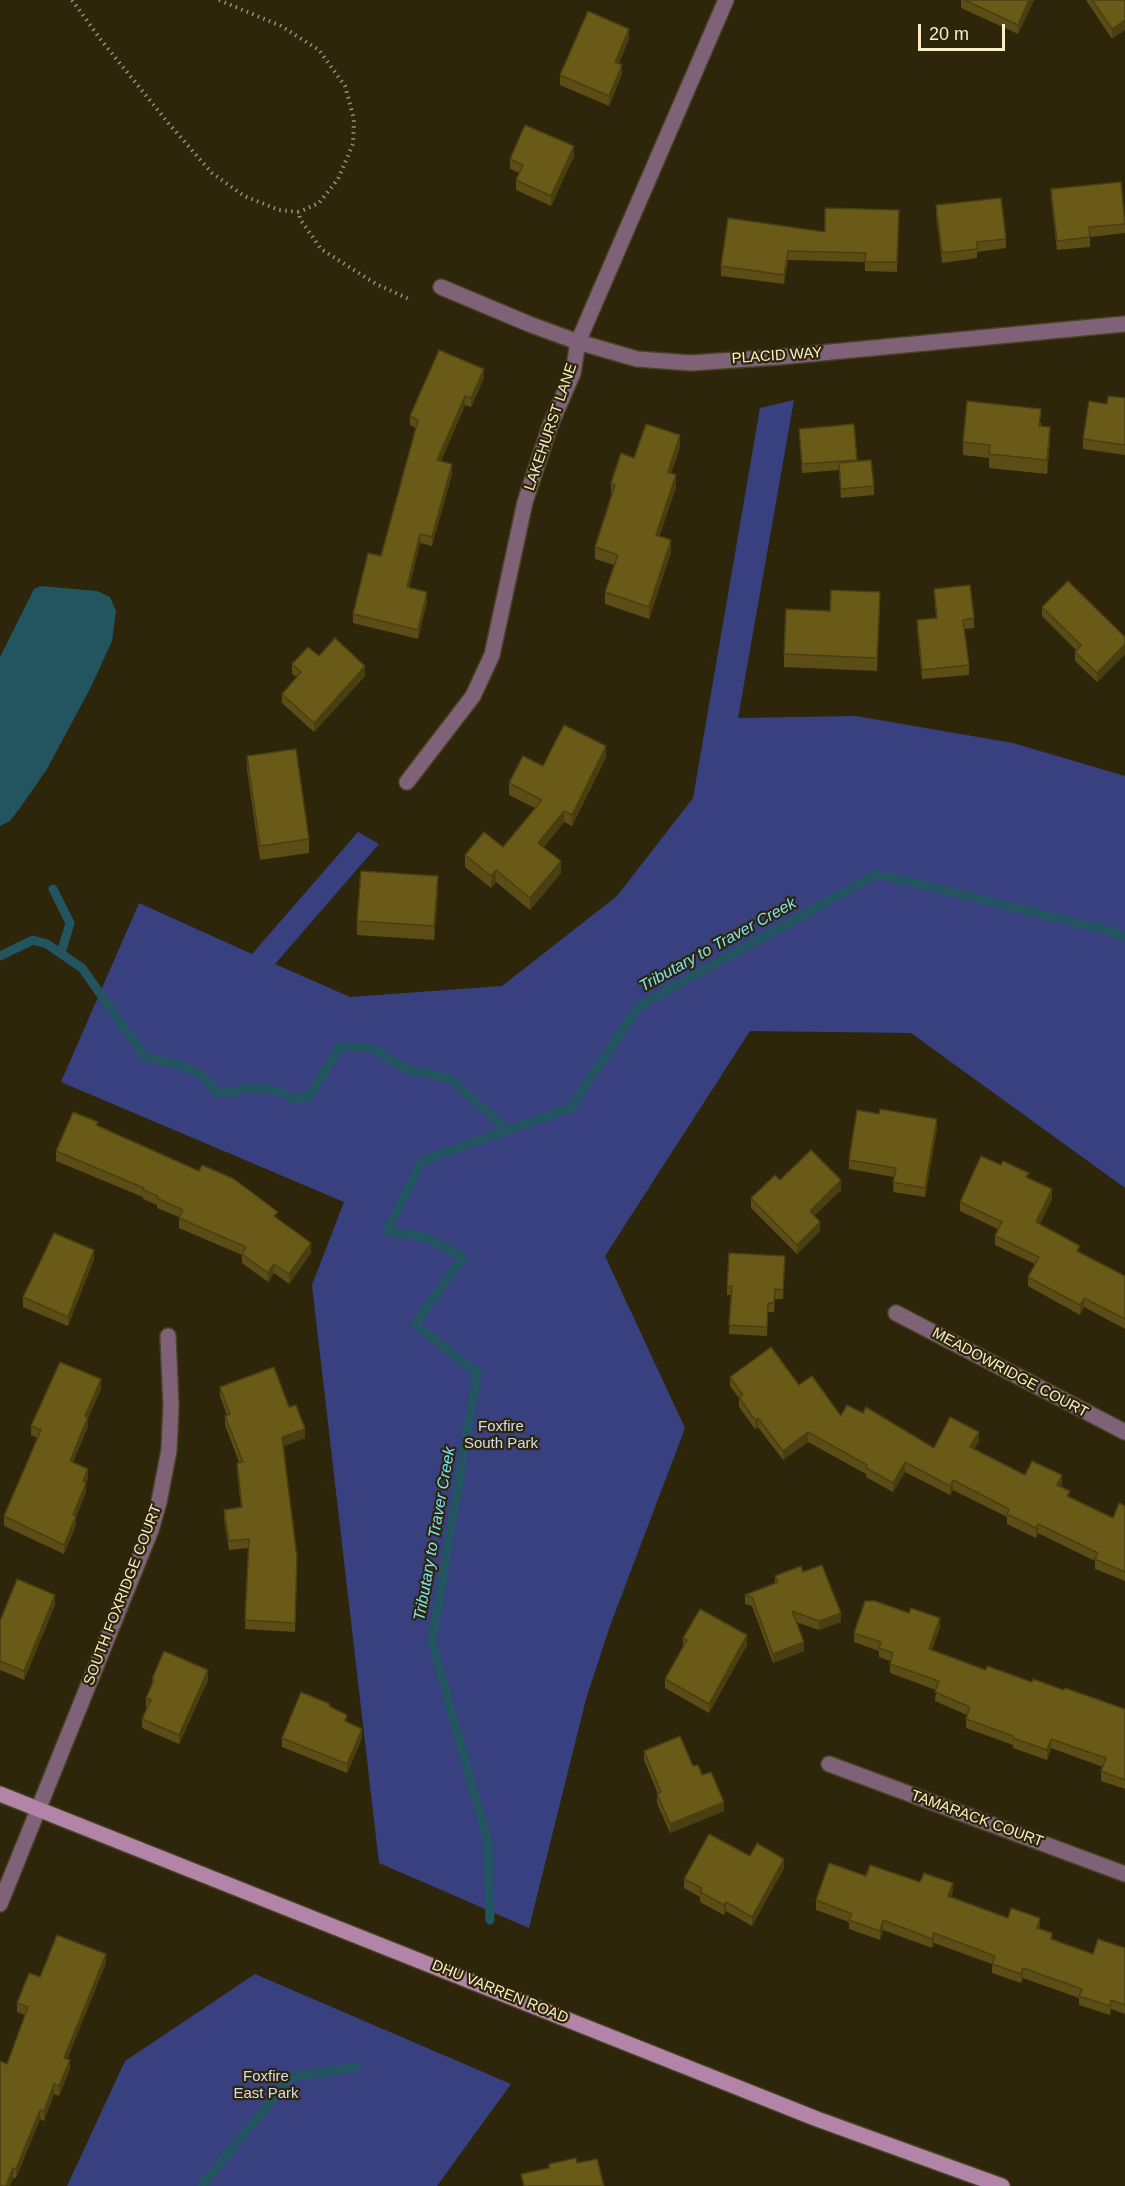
<!DOCTYPE html>
<style>
body{margin:0}
#map{position:relative;width:1125px;height:2186px;overflow:hidden;background:#2d260a;font-family:Arial,sans-serif}
canvas{display:block}
.scale{position:absolute;left:918px;top:24px;width:87px;height:27px;box-sizing:border-box;border:3px solid #f9eec5;border-top:0;padding-left:8px;font-size:18px;line-height:21px;white-space:nowrap;color:#f9eec5;-webkit-text-stroke:4px #2d260a;paint-order:stroke}
</style>
<div id="map">
<canvas width="1125" height="2186"></canvas>
<div class="scale">20 m</div>
</div>
<script>
const g = document.querySelector('canvas').getContext('2d');
g.lineJoin = 'round';
function paint(path, color) { g.fillStyle = color; g.fill(path, 'evenodd'); }
const shape = rows => new Path2D(rows.map(r => 'M' + r).join(''));
function trace(path, color, width, dash) { g.strokeStyle = color; g.lineWidth = width; g.lineCap = dash ? 'butt' : 'round'; g.setLineDash(dash || []); g.stroke(path); }
function label(font, color, halo, rows, align = 'center') {
  g.font = font + ' Arial,sans-serif'; g.lineWidth = 4.5; g.setLineDash([]); g.textBaseline = 'middle'; g.strokeStyle = halo; g.fillStyle = color; for (const [text, x, y, turn = 0] of rows) {
    g.save(); g.translate(x, y); g.rotate((+turn || 0) * Math.PI / 180); g.textAlign = isNaN(turn) ? turn : align; if (halo) g.strokeText(text, 0, 0); g.fillText(text, 0, 0); g.restore();
  }
}
paint(shape([
 [794,400,738,718,856,716,1013,743,1125,776,1125,1188,911,1033,750,1031,605,1256,685,1428,610,1626,586,1699,529,1928,379,1863,312,1285,344,1202,61,1082,139,903,252,954,358,832,379,844,275,964,350,997,502,986,617,896,693,798,760,408],
 [255,1974,511,2084,437,2186,67,2186,125,2061]
]), '#394080');
paint(shape([
 [41,586,97,591,110,597,116,611,112,641,91,687,47,769,20,808,10,821,0,826,0,657,34,589]
]), '#235561');
trace(shape([
 [53,889,70,923,61,953],
 [0,956,33,940,47,944,82,968,145,1057,186,1067,205,1078,218,1094,252,1088,274,1090,296,1099,310,1096,339,1047,372,1048,406,1069,451,1079,507,1130],
 [490,1920,488,1842,432,1642,477,1373,415,1324,463,1257,428,1238,387,1231,422,1161,570,1108,639,1006,877,874,1111,931,1125,937],
 [201,2186,291,2077,356,2067]
]), '#235561', 9);
const street = shape([
 [441,287,529,324,578,342,637,359,691,363,779,357,1125,324],
 [407,782,473,696,492,655,525,502,550,426,573,373,578,342,726,0],
 [896,1313,1125,1432],
 [829,1764,1125,1874],
 [0,1904,151,1530,159,1502,169,1450,171,1406,168,1336]
]);
const secondary = shape([
 [0,1794,817,2119,1002,2186]
]);
trace(street, '#4a4224', 18);
trace(secondary, '#4a4224', 18);
trace(shape([
 [72,0,101,40,169,124,212,173,244,196,279,210,299,212,300,219,321,249,376,284,409,299],
 [219,0,281,26,319,50,345,86,354,119,353,144,338,179,319,203,299,212]
]), '#9a916e', 4, [1.5, 4.5]);
trace(street, '#806278', 15);
trace(secondary, '#b284a7', 15);
paint(shape([
 [961,0,1034,0,1018,34,961,8],
 [1086,0,1125,0,1112,39],
 [629,39,619,63,622,74,609,106,560,85,560,75],
 [574,156,551,206,516,190,516,180,520,173,510,169,510,159],
 [1051,189,1125,218,1125,233,1090,237,1090,247,1057,250,1051,199],
 [936,205,1006,239,1006,248,977,252,977,258,942,263,936,215],
 [899,210,897,272,865,271,865,262,788,260,784,284,721,276,721,266,825,232],
 [484,378,471,407,465,405,441,461,452,474,432,546,420,543,409,588,427,602,418,639,353,623,353,614,381,556,416,428,410,425,410,416],
 [1125,398,1125,455,1083,449,1083,439,1107,404],
 [1041,422,1041,426,1050,441,1047,474,989,468,989,458,963,455,963,442],
 [854,424,857,461,874,486,874,495,841,498,839,470,802,473,799,429],
 [680,447,671,473,676,487,659,537,671,552,649,619,605,604,605,592,614,565,595,559,595,547,612,495,611,495,611,483,634,458],
 [934,589,974,618,974,628,964,629,969,665,969,675,922,679,917,630,917,620,936,618],
 [880,605,877,671,784,667,784,654,830,611],
 [1042,607,1125,637,1125,654,1097,682,1075,661,1075,652,1076,650,1042,616],
 [319,656,365,676,314,732,282,703,282,694,297,677,292,674,292,664],
 [247,756,309,839,309,853,260,860,247,769],
 [606,757,572,826,564,822,544,847,561,873,530,910,496,882,491,888,465,867,465,855,503,847,535,808,509,795,509,783,543,766],
 [438,890,434,940,357,935,357,921],
 [98,1126,278,1219,311,1253,289,1284,274,1273,268,1282,242,1263,242,1255,179,1228,179,1217,157,1208,157,1205,143,1199,143,1197,56,1161,56,1151],
 [937,1129,925,1197,893,1192,894,1177,849,1169,849,1160],
 [1001,1165,1029,1178,1052,1199,1040,1224,1080,1252,1125,1276,1125,1329,1084,1307,1080,1315,1028,1286,1028,1277,1035,1264,995,1245,995,1236,998,1229,960,1211,960,1202],
 [780,1180,841,1190,814,1216,820,1231,797,1254,751,1208,751,1198],
 [94,1259,68,1326,23,1307,23,1297],
 [785,1265,783,1299,775,1299,774,1312,768,1312,767,1336,729,1334,731,1295,727,1295,727,1286],
 [730,1377,799,1385,841,1416,863,1413,934,1448,979,1441,974,1449,1025,1475,1062,1484,1061,1487,1070,1497,1113,1518,1125,1506,1125,1581,1095,1569,1095,1561,1038,1533,1036,1538,1007,1524,1007,1517,953,1490,950,1495,905,1472,893,1492,866,1477,866,1474,808,1442,783,1460,758,1427,755,1429,739,1407,739,1398,730,1386],
 [220,1387,289,1407,305,1438,284,1446,297,1567,295,1632,245,1629,248,1548,229,1550,224,1519,224,1510,241,1507,237,1472,237,1463,239,1462,225,1425,225,1416,227,1415,220,1396],
 [101,1389,88,1418,88,1426,73,1462,88,1478,86,1483,86,1492,76,1517,76,1525,64,1554,4,1526,4,1516,38,1438,31,1435,31,1426],
 [803,1572,841,1622,819,1630,796,1622,804,1651,773,1663,752,1606,745,1604,745,1595,775,1583,775,1576],
 [55,1605,24,1680,0,1670,0,1621],
 [940,1627,932,1650,986,1670,1064,1690,1125,1709,1125,1789,1101,1781,1101,1771,1103,1767,1051,1748,1047,1760,1013,1748,1013,1745,966,1728,966,1719,967,1715,935,1701,936,1690,890,1673,890,1661,879,1657,879,1651,854,1642,854,1633],
 [683,1638,747,1645,709,1713,665,1688,665,1679,683,1647],
 [152,1679,208,1680,179,1744,142,1728,142,1719,147,1708,146,1708,146,1698,152,1685],
 [347,1722,362,1738,347,1773,282,1747,282,1738],
 [644,1751,693,1766,702,1775,724,1811,670,1833,657,1803,657,1794,658,1794,644,1760],
 [750,1856,784,1868,752,1926,726,1911,724,1915,700,1902,700,1897,684,1888,684,1879],
 [866,1876,920,1882,953,1892,951,1897,1008,1918,1040,1928,1040,1929,1052,1939,1093,1954,1125,1948,1125,2014,1111,2009,1110,2015,1079,2005,1079,1998,1023,1978,1021,1983,992,1973,992,1964,934,1943,932,1948,883,1930,880,1940,849,1929,849,1922,816,1910,816,1900],
 [106,1963,67,2059,70,2069,59,2096,54,2094,44,2121,40,2119,16,2178,13,2178,10,2186,0,2186,7,2064,25,2015,17,2012,17,2003,40,1977]
]), '#5b4d15');
paint(shape([
 [1029,0,1034,0,1018,34,1018,25],
 [1125,20,1125,30,1112,39,1112,29],
 [629,29,629,39,615,71,615,62],
 [622,65,622,74,609,106,609,96],
 [574,146,574,156,551,206,551,196],
 [788,251,788,260,784,284,784,275],
 [484,369,484,378,471,407,471,398],
 [465,396,465,405,437,470,437,460],
 [1050,427,1050,441,1047,474,1047,460],
 [680,435,680,447,668,484,668,472],
 [452,464,452,474,432,546,432,537],
 [676,475,676,487,656,547,656,535],
 [420,534,420,543,407,597,407,587],
 [671,540,671,552,649,619,649,607],
 [427,592,427,602,418,639,418,630],
 [1125,644,1125,654,1097,682,1097,673],
 [365,666,365,676,314,732,314,723],
 [606,746,606,757,572,826,572,815],
 [564,811,564,822,538,854,538,843],
 [561,861,561,873,530,910,530,898],
 [496,870,496,882,491,888,491,876],
 [438,876,438,890,434,940,434,926],
 [937,1119,937,1129,925,1197,925,1188],
 [841,1180,841,1190,810,1220,810,1211],
 [1052,1189,1052,1199,1036,1232,1036,1222],
 [820,1222,820,1231,797,1254,797,1245],
 [311,1243,311,1253,289,1284,289,1274],
 [94,1250,94,1259,68,1326,68,1317],
 [274,1264,274,1273,268,1282,268,1273],
 [1084,1298,1084,1307,1080,1315,1080,1305],
 [101,1379,101,1389,88,1418,88,1426,70,1470,70,1461,85,1416],
 [758,1418,758,1427,755,1429,755,1420],
 [305,1429,305,1438,282,1446,282,1437],
 [808,1432,808,1442,783,1460,783,1451],
 [979,1432,979,1441,970,1456,970,1447],
 [905,1462,905,1472,893,1492,893,1483],
 [88,1469,88,1478,86,1483,86,1492,76,1517,76,1525,64,1554,64,1545,83,1481],
 [1062,1475,1062,1484,1057,1494,1057,1485],
 [953,1480,953,1490,950,1495,950,1486],
 [1038,1524,1038,1533,1036,1538,1036,1528],
 [55,1595,55,1605,24,1680,24,1671],
 [841,1613,841,1622,819,1630,819,1621],
 [940,1618,940,1627,929,1658,929,1649],
 [747,1635,747,1645,709,1713,709,1704],
 [804,1642,804,1651,773,1663,773,1654],
 [208,1670,208,1680,179,1744,179,1735],
 [362,1729,362,1738,347,1773,347,1764],
 [1051,1739,1051,1748,1047,1760,1047,1750],
 [724,1802,724,1811,670,1833,670,1824],
 [784,1859,784,1868,752,1926,752,1917],
 [953,1883,953,1892,948,1905,948,1896],
 [726,1902,726,1911,724,1915,724,1905],
 [1040,1918,1040,1928,1037,1937,1037,1928],
 [883,1920,883,1930,880,1940,880,1931],
 [934,1933,934,1943,932,1948,932,1939],
 [106,1954,106,1963,64,2067,64,2058],
 [1023,1968,1023,1978,1021,1983,1021,1974],
 [1111,2000,1111,2009,1110,2015,1110,2006],
 [70,2060,70,2069,59,2096,59,2086],
 [54,2084,54,2094,44,2121,44,2111],
 [40,2110,40,2119,16,2178,16,2169],
 [13,2168,13,2178,10,2186,6,2186]
]), '#4a3f11');
const building = shape([
 [965,0,1029,0,1018,25,965,0],
 [1092,0,1125,0,1125,20,1112,29,1092,0],
 [588,11,629,29,615,62,622,65,609,96,560,75,588,11],
 [525,125,574,146,551,196,516,180,523,165,510,159,525,125],
 [1121,182,1125,224,1089,227,1090,237,1057,241,1051,189,1121,182],
 [1001,198,1006,239,977,242,977,249,942,253,936,205,1001,198],
 [825,208,899,210,897,262,865,262,866,253,788,251,784,275,721,266,728,218,825,232,825,208],
 [439,350,484,369,471,398,465,396,437,460,452,464,432,537,420,534,407,587,427,592,418,630,353,614,368,553,381,556,418,420,410,416,439,350],
 [1108,396,1125,398,1125,445,1083,439,1089,401,1107,404,1108,396],
 [967,401,1041,409,1039,426,1050,427,1047,460,989,454,990,445,963,442,967,401],
 [646,424,680,435,668,472,676,475,656,535,671,540,649,607,605,592,618,555,595,547,615,485,611,483,621,453,634,458,646,424],
 [854,424,857,460,802,464,799,429,854,424],
 [871,460,874,486,841,489,839,463,871,460],
 [1068,581,1125,637,1125,644,1097,673,1075,652,1081,645,1042,607,1068,581],
 [970,585,974,618,963,620,969,665,922,670,917,620,937,618,934,589,970,585],
 [831,590,880,592,877,658,784,654,786,609,830,611,831,590],
 [335,638,365,666,314,723,282,694,301,672,292,664,308,647,319,656,335,638],
 [564,725,606,746,572,815,564,811,538,843,561,861,530,898,496,870,491,876,465,855,484,832,503,847,542,800,509,783,523,756,543,766,564,725],
 [296,749,309,839,260,846,247,756,296,749],
 [361,871,438,876,434,926,357,921,361,871],
 [880,1109,937,1119,925,1188,893,1182,896,1168,849,1160,857,1110,879,1114,880,1109],
 [73,1112,98,1122,96,1125,199,1171,202,1165,234,1179,278,1212,274,1216,311,1243,289,1274,274,1264,268,1273,242,1254,246,1247,179,1218,183,1210,157,1198,158,1196,143,1190,144,1188,56,1151,73,1112],
 [811,1150,841,1180,810,1211,820,1222,797,1245,751,1198,775,1175,780,1180,811,1150],
 [981,1156,1001,1165,1003,1161,1029,1173,1026,1177,1052,1189,1036,1222,1080,1246,1077,1251,1125,1276,1125,1319,1084,1298,1080,1305,1028,1277,1039,1257,995,1236,1002,1222,960,1202,981,1156],
 [54,1233,94,1250,68,1317,23,1297,54,1233],
 [729,1253,785,1256,783,1290,775,1289,774,1303,768,1303,767,1327,729,1325,732,1286,727,1286,729,1253],
 [771,1347,799,1385,812,1376,841,1416,847,1405,863,1413,866,1407,934,1448,950,1417,979,1432,970,1447,1025,1475,1032,1461,1062,1475,1057,1485,1070,1491,1067,1496,1113,1518,1119,1503,1125,1506,1125,1572,1095,1559,1098,1553,1038,1524,1036,1528,1007,1514,1009,1509,953,1480,950,1486,905,1462,893,1483,866,1468,867,1465,808,1432,783,1451,758,1418,755,1420,739,1397,743,1395,730,1377,771,1347],
 [60,1362,101,1379,85,1416,88,1417,70,1461,88,1469,83,1481,86,1483,73,1515,76,1516,64,1545,4,1516,41,1430,31,1426,60,1362],
 [274,1367,289,1407,296,1405,305,1429,282,1437,297,1557,295,1623,245,1620,249,1539,229,1541,224,1510,242,1507,237,1463,243,1462,225,1416,230,1414,220,1387,274,1367],
 [822,1565,841,1613,819,1621,792,1611,804,1642,773,1654,752,1597,745,1595,778,1582,775,1576,801,1566,803,1572,822,1565],
 [17,1579,55,1595,24,1671,0,1661,0,1621,17,1579],
 [865,1601,875,1601,909,1613,911,1608,940,1618,929,1649,986,1670,987,1666,1032,1682,1033,1679,1064,1690,1065,1688,1125,1709,1125,1780,1101,1771,1106,1758,1051,1739,1047,1750,1013,1738,1013,1736,966,1719,970,1707,935,1692,939,1681,890,1664,893,1653,879,1648,881,1642,854,1633,865,1601],
 [700,1609,747,1635,709,1704,665,1679,687,1640,683,1638,700,1609],
 [164,1651,208,1670,179,1735,142,1719,151,1700,146,1698,154,1680,152,1679,164,1651],
 [301,1692,330,1704,329,1706,347,1715,345,1721,362,1729,347,1764,282,1738,301,1692],
 [680,1736,693,1766,698,1765,702,1775,711,1772,724,1802,670,1824,657,1794,661,1792,644,1751,680,1736],
 [709,1834,750,1856,757,1843,784,1859,752,1917,726,1902,724,1905,700,1892,702,1888,684,1879,709,1834],
 [829,1863,866,1876,870,1865,920,1882,924,1873,953,1883,948,1896,1008,1918,1011,1908,1040,1918,1037,1928,1052,1933,1051,1939,1093,1954,1098,1939,1125,1948,1125,2005,1111,2000,1110,2006,1079,1996,1082,1989,1023,1968,1021,1974,992,1964,995,1956,934,1933,932,1939,883,1920,880,1931,849,1920,852,1914,816,1900,829,1863],
 [57,1935,106,1954,64,2058,70,2060,59,2086,54,2084,44,2111,40,2110,16,2169,13,2168,6,2186,0,2186,0,2061,7,2064,28,2007,17,2003,29,1973,40,1977,57,1935],
 [576,2158,577,2163,597,2159,604,2186,524,2186,521,2174,549,2168,549,2164,576,2158]
]);
paint(building, '#6a5a18');
trace(building, '#4a3f11', 1.5);
label('15px', '#f9eec5', '#2d260a', [
 ["PLACID WAY",777,356,-4],
 ["LAKEHURST LANE",551,427,-71],
 ["MEADOWRIDGE COURT",1010,1373,28],
 ["SOUTH FOXRIDGE COURT",123,1595,-69],
 ["TAMARACK COURT",977,1819,20],
 ["DHU VARREN ROAD",500,1992,22]
]);
label('15px', '#d5dbf4', '#2d260a', [
 ["Foxfire",501,1427],
 ["South Park",501,1444],
 ["Foxfire",266,2077],
 ["East Park",266,2094]
]);
label('italic 16px', '#7ae3fc', '#2d260a', [
 ["Tributary to Traver Creek",718,945,-29],
 ["Tributary to Traver Creek",435,1534,-80]
]);
</script>
